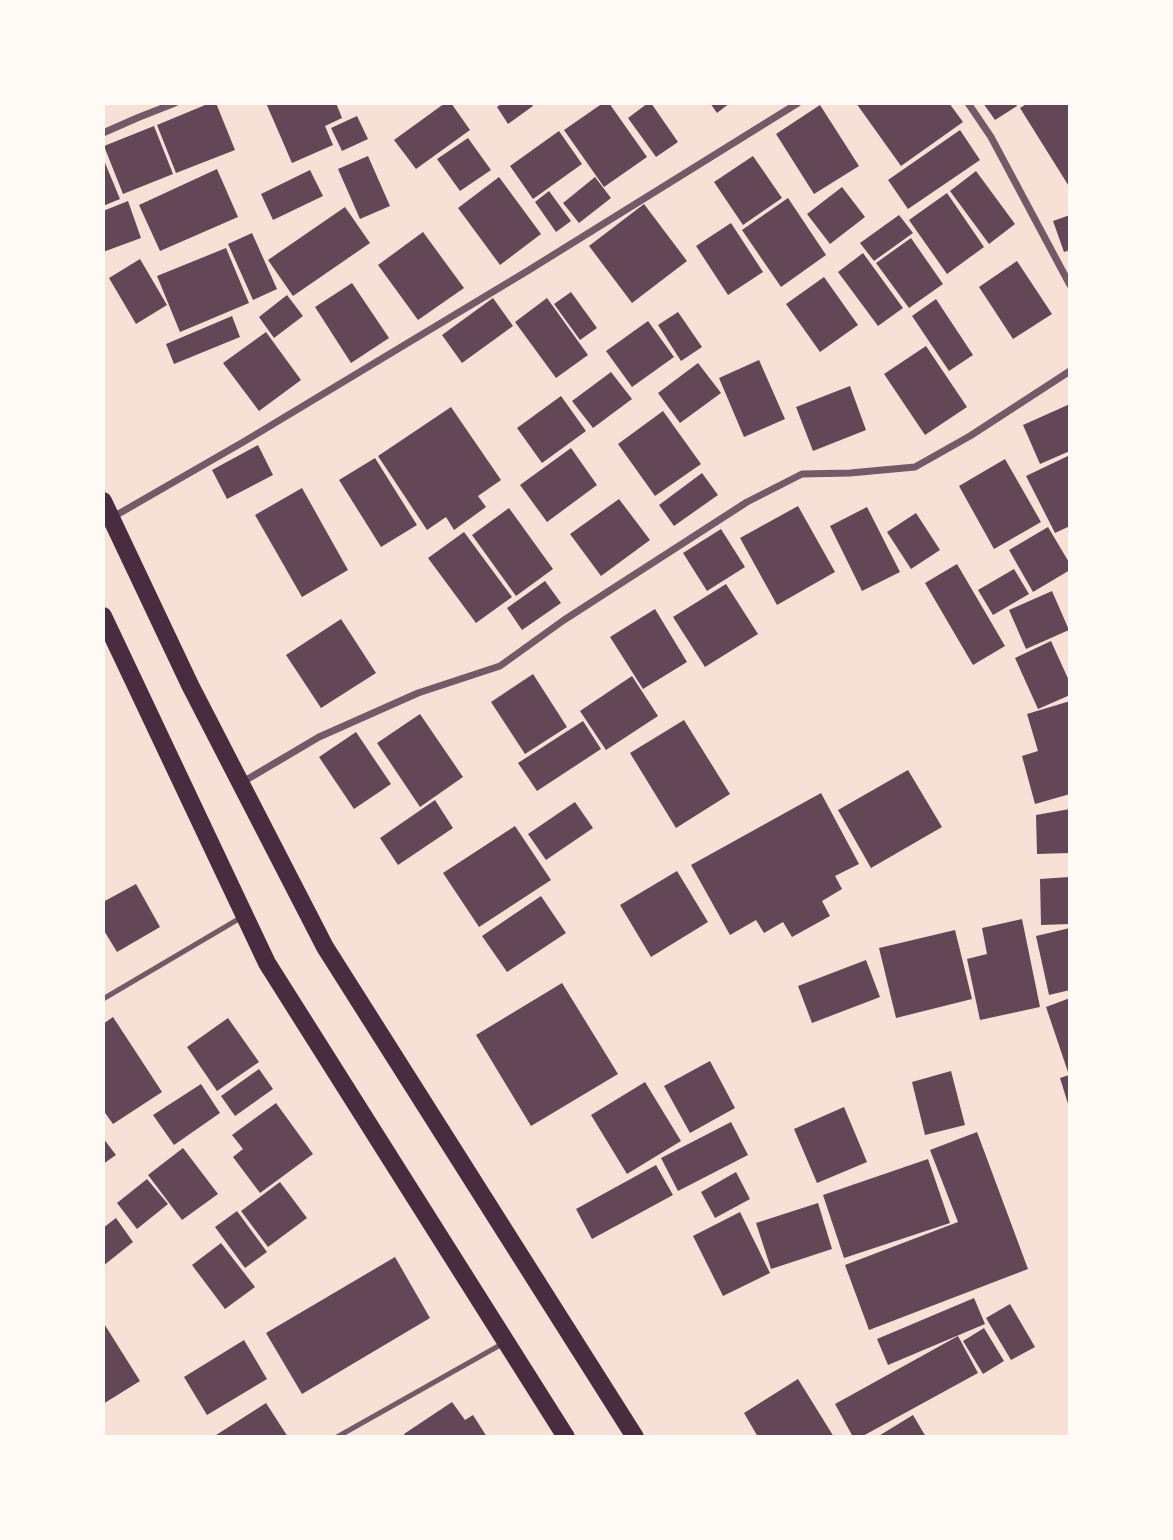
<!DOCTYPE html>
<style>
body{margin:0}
#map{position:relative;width:1173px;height:1540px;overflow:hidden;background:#f7e1d7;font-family:"Noto Sans",sans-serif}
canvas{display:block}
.frame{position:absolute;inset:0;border:105px solid #fffaf5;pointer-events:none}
</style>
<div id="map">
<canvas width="1173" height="1540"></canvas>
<div class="frame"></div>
</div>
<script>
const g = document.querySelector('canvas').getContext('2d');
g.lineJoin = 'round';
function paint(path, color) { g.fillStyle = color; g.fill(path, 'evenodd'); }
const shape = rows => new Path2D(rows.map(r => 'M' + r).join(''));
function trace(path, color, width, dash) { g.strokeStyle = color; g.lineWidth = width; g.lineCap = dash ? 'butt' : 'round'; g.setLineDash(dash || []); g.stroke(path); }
paint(shape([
 [210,103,216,103,235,150,176,173,157,125],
 [266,103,336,103,342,118,325,126,333,145,292,163],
 [445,103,451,103,470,130,416,169,394,140],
 [502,103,531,103,533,106,508,124,497,107],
 [603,103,609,103,647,157,604,187,564,130],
 [648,103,651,103,678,142,656,157,628,118],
 [710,103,730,103,717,113],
 [856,103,949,103,963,122,901,166],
 [983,103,1016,103,1017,106,995,120],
 [1028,103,1070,103,1070,188,1020,108],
 [820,105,859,166,814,194,776,134],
 [357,116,368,139,342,151,331,128],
 [154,126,173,174,123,194,104,146],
 [960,130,980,160,908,209,888,180],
 [559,131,582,164,533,199,510,166],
 [468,138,491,170,460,191,437,159],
 [368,156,390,206,360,219,338,169],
 [753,156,782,198,743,225,714,182],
 [103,158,120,199,103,206],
 [217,169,238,217,160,251,139,205],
 [310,170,323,196,273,220,261,194],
 [976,171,1015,224,989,244,950,191],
 [499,177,541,234,500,265,458,208],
 [595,177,611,198,579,223,563,203],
 [842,187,865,217,830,244,807,214],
 [549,191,571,221,556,232,535,202],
 [947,193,984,247,947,274,909,220],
 [788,198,826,255,781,287,742,230],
 [128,201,141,238,103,252,103,211],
 [644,204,687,261,632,303,589,246],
 [345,207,370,243,293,296,268,260],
 [899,215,913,233,874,261,860,243],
 [1070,215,1070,250,1064,252,1053,221],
 [731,223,763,272,728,295,696,246],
 [423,232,464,288,418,320,378,265],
 [252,233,277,289,253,300,228,244],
 [911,238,943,284,909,308,876,263],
 [226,248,249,303,180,332,157,276],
 [863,253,903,308,878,326,838,272],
 [140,259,167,305,136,324,109,278],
 [1017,261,1052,314,1013,339,979,287],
 [824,277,858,325,820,352,786,304],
 [352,283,389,338,351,363,315,307],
 [571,292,597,328,580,340,554,304],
 [287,295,303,316,274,338,259,317],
 [493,298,513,326,462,363,442,335],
 [547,298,588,355,556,378,515,322],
 [936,299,973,355,949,371,912,316],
 [678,312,702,347,681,361,658,325],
 [232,316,240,337,174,364,166,344],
 [648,321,674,357,632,387,606,351],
 [266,332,301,380,259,411,223,363],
 [926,346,967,407,925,435,884,374],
 [759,360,785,419,744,437,719,378],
 [698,363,721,393,680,423,658,393],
 [611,372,632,399,593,428,572,401],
 [850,386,866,430,813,451,796,407],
 [561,396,586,431,542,463,517,428],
 [1070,404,1070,451,1040,464,1023,425],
 [451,407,501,480,478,496,486,507,454,530,446,517,427,530,378,456],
 [663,411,701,464,655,496,618,444],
 [258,445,273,475,227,499,212,470],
 [571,448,597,485,547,522,520,485],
 [1070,455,1070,526,1055,533,1026,476],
 [375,458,417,525,381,547,339,480],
 [1005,459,1041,522,994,549,959,486],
 [702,473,718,495,674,526,659,505],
 [302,488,348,570,302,597,255,515],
 [619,499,650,540,601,576,570,534],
 [798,506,835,572,777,605,740,538],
 [867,507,900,572,862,591,830,526],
 [509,508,553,569,516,596,472,535],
 [916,513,940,550,911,569,887,532],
 [1048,527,1070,564,1070,570,1033,592,1009,550],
 [721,529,745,567,707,591,683,553],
 [464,532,512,597,476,623,428,558],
 [957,564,1005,646,973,665,925,583],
 [1014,569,1029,594,993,615,978,590],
 [545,581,561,603,522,630,507,608],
 [726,584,758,634,705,667,673,617],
 [1052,591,1069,630,1026,649,1009,610],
 [655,609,687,662,643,689,610,637],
 [341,619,376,673,321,708,286,655],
 [1051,641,1070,683,1070,695,1038,709,1015,658],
 [533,674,567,727,525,754,491,702],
 [632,676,658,716,606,750,580,711],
 [1070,701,1070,794,1035,804,1022,756,1038,751,1027,714],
 [420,714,463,777,420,807,377,743],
 [684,720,730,794,676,828,630,753],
 [583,721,601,749,537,791,518,763],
 [356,732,391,784,354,809,319,757],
 [908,770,942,827,871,868,838,810],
 [821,793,859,864,835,876,842,889,822,901,830,916,792,937,783,922,764,933,756,920,730,935,691,865],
 [435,800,453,828,398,865,380,838],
 [575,802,593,828,546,860,528,834],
 [1070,809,1070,853,1037,854,1036,815],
 [515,826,551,880,479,927,443,873],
 [677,871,708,922,651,957,620,905],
 [1069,877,1070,924,1041,925,1040,879],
 [136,884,160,927,117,952,103,929,103,902],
 [541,896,566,933,507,972,482,936],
 [1022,919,1040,1007,980,1020,967,959,987,954,982,928],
 [1070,928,1070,990,1049,995,1036,936],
 [955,930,972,999,896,1018,879,948],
 [866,960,880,997,812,1023,798,986],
 [562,983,618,1074,531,1126,476,1035],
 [1070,998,1070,1106,1069,1107,1060,1078,1069,1075,1046,1007],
 [113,1017,162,1092,113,1124,103,1110,103,1024],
 [228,1018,259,1062,217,1091,187,1047],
 [710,1061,735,1108,690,1133,664,1086],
 [259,1069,273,1089,235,1116,221,1096],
 [951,1071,965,1125,925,1135,912,1082],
 [645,1082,681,1141,627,1174,591,1115],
 [201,1084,220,1113,174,1145,153,1115],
 [276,1103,313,1154,260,1193,233,1157,243,1149,232,1135],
 [844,1107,867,1162,817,1183,794,1129],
 [731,1122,748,1155,678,1191,661,1158],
 [977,1132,1028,1269,869,1330,845,1265,958,1222,930,1150],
 [103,1138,116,1155,103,1164],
 [183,1148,218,1194,182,1220,148,1175],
 [928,1159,950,1223,844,1258,823,1195],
 [656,1165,673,1195,592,1239,576,1209],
 [736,1172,750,1199,715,1218,701,1192],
 [147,1179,168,1204,137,1229,117,1203],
 [280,1182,307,1218,268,1247,241,1211],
 [818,1203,832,1249,771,1269,756,1223],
 [237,1211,267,1252,245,1268,215,1227],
 [740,1212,770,1273,723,1296,693,1236],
 [116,1218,133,1242,103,1266,103,1228],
 [221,1243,255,1287,225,1309,192,1265],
 [395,1257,430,1318,302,1394,266,1333],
 [974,1298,985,1324,888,1365,877,1339],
 [1010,1304,1035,1347,1011,1360,986,1318],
 [103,1322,140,1381,103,1404],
 [984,1328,1004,1361,983,1374,963,1341],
 [958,1336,978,1373,861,1437,853,1437,835,1404],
 [244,1340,267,1379,207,1415,184,1377],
 [798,1379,834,1437,758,1437,744,1413],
 [452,1402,465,1420,473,1415,487,1437,406,1437,404,1434],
 [266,1403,288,1437,213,1437],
 [913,1415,926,1437,877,1437]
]), '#644757');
trace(shape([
 [103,999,242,917],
 [337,1437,502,1344]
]), '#755966', 5);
trace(shape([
 [968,103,991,137,1070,285],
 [103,133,137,118,175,103],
 [113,517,245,441,529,270,798,103],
 [241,783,319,737,418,693,500,666,564,620,747,502,802,474,850,473,915,467,970,436,1070,371]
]), '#755966', 7);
trace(shape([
 [103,501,190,685,325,947,635,1437],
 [103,616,267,963,566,1437]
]), '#4a2c40', 18);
</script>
